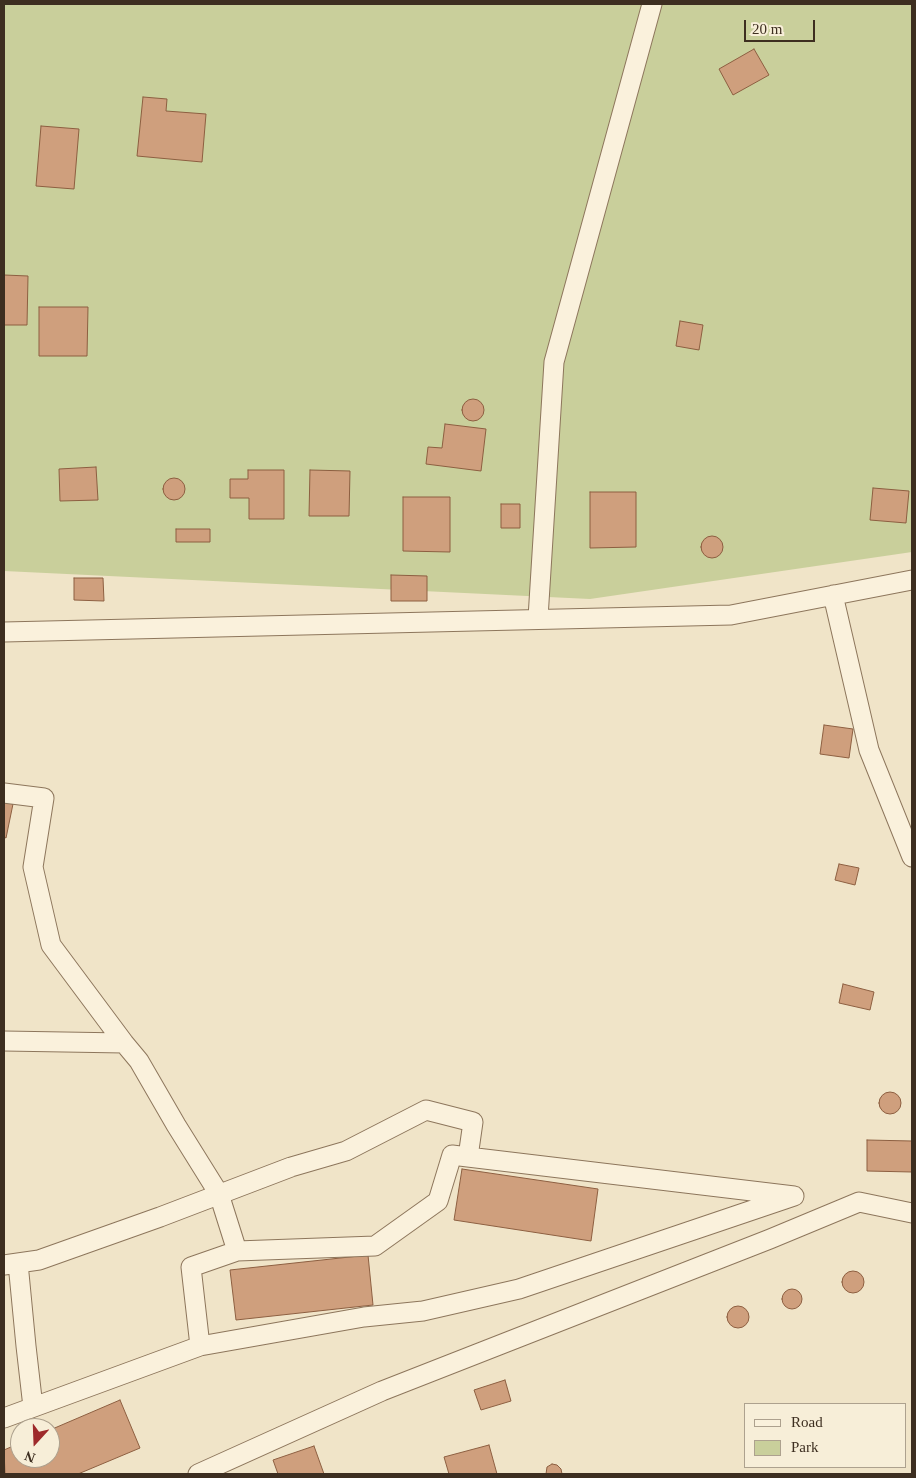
<!DOCTYPE html>
<style>
body{margin:0}
#map{position:relative;width:916px;height:1478px;overflow:hidden;background:#f0e4c8;font-family:"Times New Roman",serif}
canvas{display:block}
.frame{position:absolute;inset:0;border:5px solid #3d2e20;pointer-events:none}
.legend{position:absolute;left:744px;top:1403px;width:162px;height:65px;box-sizing:border-box;background:#f7eed8;border:1px solid #ada18e;margin:0;padding:6px 9px;list-style:none;font-size:15px;color:#3d2e20}
.legend li{display:flex;align-items:center;gap:10px;height:25px}
.legend b{width:25px;border:1px solid #ada18e}
.north{position:absolute;left:10px;top:1418px;width:50px;height:50px;box-sizing:border-box;background:#f7eed8;border:1px solid #ada18e;border-radius:50%;rotate:200deg;font-size:14px;font-weight:700;line-height:20px;text-align:center;color:#3d2e20}
.north::after{content:'';display:block;margin:auto;width:18px;height:22px;background:#9e2a2b;clip-path:polygon(50% 0,100% 100%,50% 72%,0 100%)}
.scale{position:absolute;left:744px;top:20px;width:71px;height:22px;box-sizing:border-box;border:2px solid #3d2e20;border-top:0;padding-left:6px;font-size:15px;line-height:18px;white-space:nowrap;color:#3d2e20;-webkit-text-stroke:4px #f7eed8;paint-order:stroke}
</style>
<div id="map">
<canvas width="916" height="1478"></canvas>
<div class="frame"></div>
<ul class="legend">
<li><b style="height:6px;background:#faf1dc"></b>Road</li>
<li><b style="height:14px;background:#c9cf9b"></b>Park</li>
</ul>
<div class="north">N</div>
<div class="scale">20 m</div>
</div>
<script>
const g = document.querySelector('canvas').getContext('2d');
g.lineJoin = 'round';
function paint(path, color) { g.fillStyle = color; g.fill(path, 'evenodd'); }
const shape = rows => new Path2D(rows.map(r => 'M' + r).join(''));
function trace(path, color, width, dash) { g.strokeStyle = color; g.lineWidth = width; g.lineCap = dash ? 'butt' : 'round'; g.setLineDash(dash || []); g.stroke(path); }
paint(shape([
 [4,4,912,4,912,552,590,599,4,571]
]), '#c9cf9b');
const building = shape([
 [754,49,769,75,733,95,719,69,754,49],
 [143,97,167,99,166,111,206,114,202,162,137,156,143,97],
 [41,126,79,129,74,189,36,186,41,126],
 [4,275,28,276,27,325,4,325,4,275],
 [39,307,88,307,87,356,39,356,39,307],
 [680,321,703,325,699,350,676,346,680,321],
 '462 410a11 11 0 1 1 22 0a11 11 0 1 1-22 0Z',
 [445,424,486,429,481,471,426,464,428,447,442,448,445,424],
 [96,467,98,500,60,501,59,469,96,467],
 [248,470,284,470,284,519,249,519,249,498,230,498,230,479,248,479,248,470],
 [310,470,350,471,349,516,309,516,310,470],
 '163 489a11 11 0 1 1 22 0a11 11 0 1 1-22 0Z',
 [873,488,909,491,906,523,870,520,873,488],
 [590,492,636,492,636,547,590,548,590,492],
 [403,497,450,497,450,552,403,551,403,497],
 [501,504,520,504,520,528,501,528,501,504],
 [176,529,210,529,210,542,176,542,176,529],
 '701 547a11 11 0 1 1 22 0a11 11 0 1 1-22 0Z',
 [391,575,427,576,427,601,391,601,391,575],
 [74,578,103,578,104,601,74,600,74,578],
 [824,725,853,729,849,758,820,754,824,725],
 [4,802,13,804,6,838,4,837,4,802],
 [839,864,859,868,855,885,835,880,839,864],
 [843,984,874,992,870,1010,839,1003,843,984],
 '879 1103a11 11 0 1 1 22 0a11 11 0 1 1-22 0Z',
 [867,1140,912,1141,912,1172,867,1171,867,1140],
 [462,1169,598,1189,591,1241,454,1220,462,1169],
 [368,1255,373,1305,236,1320,230,1270,368,1255],
 '842 1282a11 11 0 1 1 22 0a11 11 0 1 1-22 0Z',
 '782 1299a10 10 0 1 1 20 0a10 10 0 1 1-20 0Z',
 '727 1317a11 11 0 1 1 22 0a11 11 0 1 1-22 0Z',
 [505,1380,511,1401,481,1410,474,1390,505,1380],
 [120,1400,140,1448,78,1474,5,1474,4,1450,20,1443,20,1458,50,1458,50,1430,120,1400],
 [489,1445,497,1474,449,1474,444,1457,489,1445],
 [314,1446,324,1474,278,1474,273,1460,314,1446],
 [552,1464,557,1465,561,1469,562,1474,546,1474,547,1467,552,1464]
]);
paint(building, '#cf9f7d');
trace(building, '#8d5f41', 1);
const street = shape([
 [833,595,869,750,912,857],
 [538,618,554,362,652,4],
 [4,632,731,615,912,580],
 [4,793,44,798,33,867,51,945,124,1043,139,1061,176,1125,219,1194,237,1251],
 [4,1041,124,1043],
 [452,1155,468,1157,794,1196,519,1289,423,1311,364,1317,200,1346,191,1267,237,1251,375,1246,438,1201,452,1155],
 [18,1263,26,1346,33,1407],
 [4,1265,39,1260,160,1217,291,1167,346,1151,426,1110,473,1122,468,1157],
 [4,1418,200,1346],
 [198,1474,382,1391,770,1239,859,1202,912,1213]
]);
trace(street, '#8d765c', 21);
trace(street, '#faf1dc', 19);
</script>
